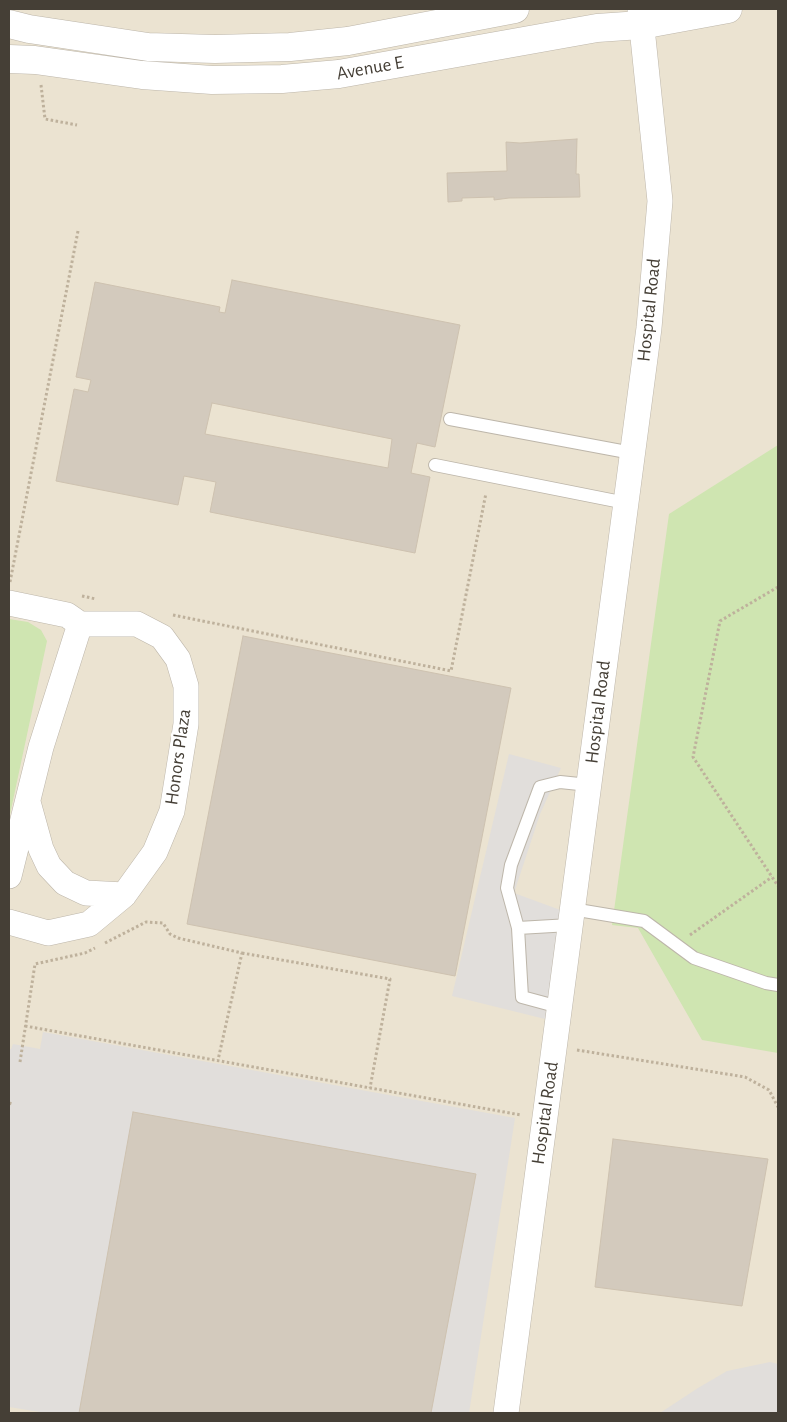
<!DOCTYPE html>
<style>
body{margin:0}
#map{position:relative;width:787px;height:1422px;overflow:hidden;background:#f2eee7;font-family:"Alegreya Sans",sans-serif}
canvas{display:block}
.frame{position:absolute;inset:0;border:10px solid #453f36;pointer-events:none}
</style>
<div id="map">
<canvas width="787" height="1422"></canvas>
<div class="frame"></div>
</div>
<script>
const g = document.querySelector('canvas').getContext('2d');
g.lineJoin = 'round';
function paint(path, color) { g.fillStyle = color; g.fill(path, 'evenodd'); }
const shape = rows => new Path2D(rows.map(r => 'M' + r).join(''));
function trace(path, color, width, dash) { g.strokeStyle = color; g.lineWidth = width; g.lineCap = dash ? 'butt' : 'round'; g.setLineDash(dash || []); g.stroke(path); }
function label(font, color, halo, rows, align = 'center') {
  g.font = font + ' "Alegreya Sans",sans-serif'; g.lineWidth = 5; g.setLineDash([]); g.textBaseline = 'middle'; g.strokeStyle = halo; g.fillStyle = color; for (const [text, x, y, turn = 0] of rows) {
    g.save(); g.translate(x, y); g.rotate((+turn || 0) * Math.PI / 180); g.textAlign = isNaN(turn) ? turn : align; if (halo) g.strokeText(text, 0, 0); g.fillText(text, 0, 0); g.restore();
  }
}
paint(shape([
 [9,9,778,9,778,1413,9,1413]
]), '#ebe3d1');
paint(shape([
 [778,445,778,1053,702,1040,638,928,612,925,669,514],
 [9,619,28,622,41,630,47,641,9,819]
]), '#cfe5b1');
paint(shape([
 [509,754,561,768,540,814,514,893,563,911,545,1019,452,996],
 [43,1032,515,1118,469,1413,46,1413,9,1407,9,1049,11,1049,13,1044,40,1049],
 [770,1362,778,1364,778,1413,660,1413,698,1388,727,1371]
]), '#e1dedb');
const building = shape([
 [577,139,576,174,579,174,580,197,509,198,494,200,494,197,462,198,462,201,448,202,447,173,507,171,506,142,520,143,577,139],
 [232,280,460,325,435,447,417,443,411,473,430,477,415,553,210,512,216,482,184,476,178,505,56,481,74,389,88,392,91,380,76,377,95,282,220,307,219,312,225,313,232,280],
 [212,403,392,439,388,468,205,434,212,403],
 [243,636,511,688,455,976,187,924,243,636],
 [133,1112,476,1174,431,1413,79,1413,133,1112],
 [613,1139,768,1159,742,1306,595,1287,613,1139]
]);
paint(building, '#d3cabd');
trace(building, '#cec2b0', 1);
const service = shape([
 [450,419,632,453],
 [435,465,626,503],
 [572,909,644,921,694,958,766,983,778,985],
 [518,928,507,888,511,865,540,787,560,782,589,785],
 [559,1007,522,997,518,928,570,925]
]);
const minor = shape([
 [9,603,67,615,80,624,137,624,162,637,178,659,186,686,186,724,172,811,155,852,124,895,89,924,48,933,9,922],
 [28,802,41,849,49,866,65,883,86,893,124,895],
 [9,876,41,747,80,624],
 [506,1413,649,328,660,201,640,9]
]);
const tertiary = shape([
 [9,24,29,29,148,47,215,49,290,47,348,41,515,9],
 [9,59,35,60,142,75,212,80,282,79,339,74,597,28,641,25,728,9]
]);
trace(service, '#bdb6aa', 14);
trace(minor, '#bdb6aa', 26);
trace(tertiary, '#bdb6aa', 29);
trace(shape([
 [41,85,45,119,77,125],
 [10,582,78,231],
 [778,587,720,621,693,757,778,886],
 [82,596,96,599],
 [173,615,451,671,486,493],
 [690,935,772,877],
 [105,943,146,922,163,923,170,934,178,938,242,953,218,1060],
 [242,953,390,979,370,1088],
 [25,1026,521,1115],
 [577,1050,745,1077,769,1090,778,1107],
 [20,1062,35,964,85,953,95,948],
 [9,1103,12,1104]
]), '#beb19c', 3, [2.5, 2.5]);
trace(service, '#fff', 12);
trace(minor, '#fff', 25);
trace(tertiary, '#fff', 28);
label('19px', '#453f36', '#fff', [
 ["Avenue E",370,68,-10],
 ["Hospital Road",649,310,-84],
 ["Hospital Road",598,712,-83],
 ["Honors Plaza",178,757,-82],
 ["Hospital Road",545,1113,-82]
]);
</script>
